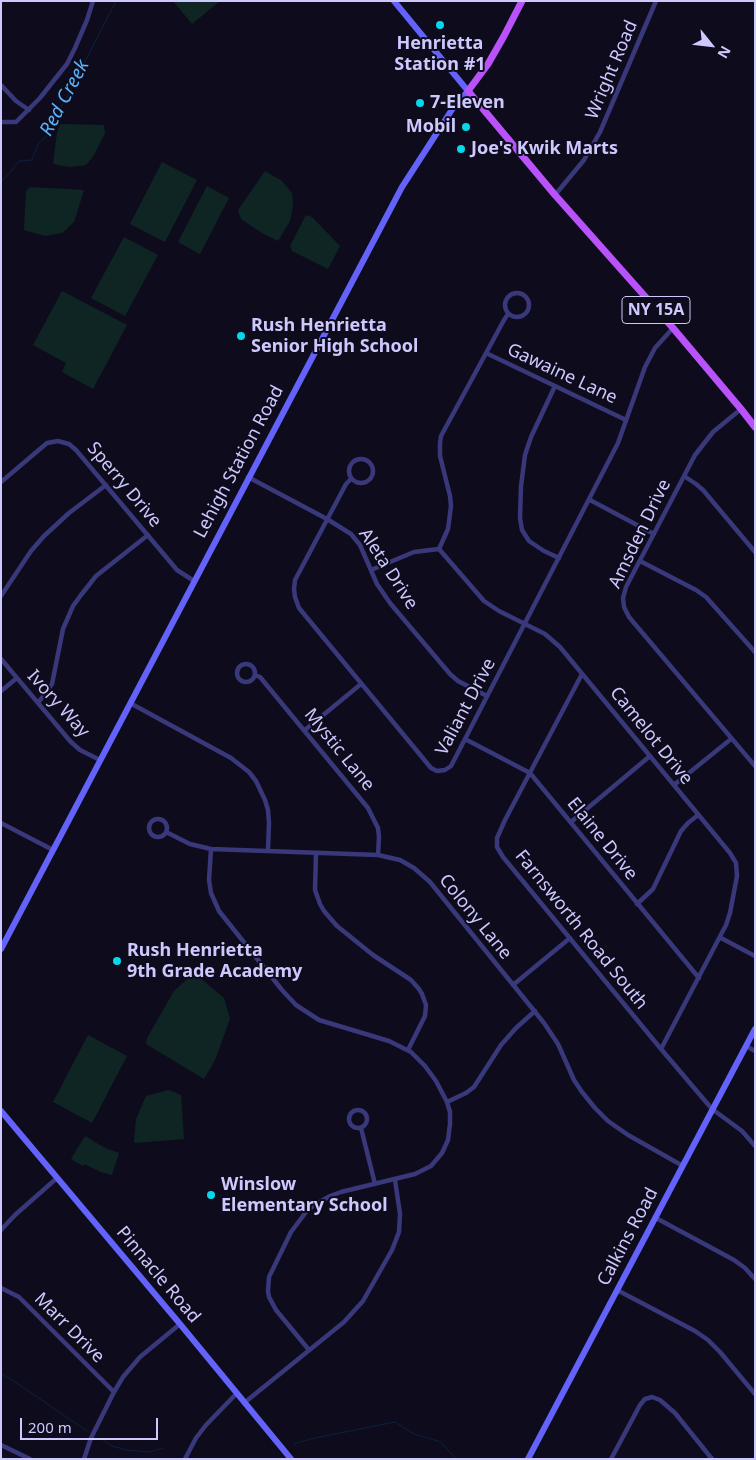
<!DOCTYPE html>
<style>
body{margin:0}
#map{position:relative;width:756px;height:1460px;overflow:hidden;background:#0e0c1c;font-family:"Noto Sans",sans-serif}
canvas{display:block}
.frame{position:absolute;inset:0;border:2px solid #cdc8fe;pointer-events:none}
.north{position:absolute;left:686px;top:20px;width:50px;height:50px;-webkit-text-stroke:4px #0e0c1c;paint-order:stroke;rotate:119deg;font-size:14px;font-weight:700;line-height:20px;text-align:center;color:#cdc8fe}
.north::after{content:'';display:block;margin:auto;width:18px;height:22px;background:#cdc8fe;clip-path:polygon(50% 0,100% 100%,50% 72%,0 100%)}
.scale{position:absolute;left:20px;top:1418px;width:138px;height:22px;box-sizing:border-box;border:2px solid #cdc8fe;border-top:0;padding-left:6px;font-size:15px;line-height:18px;white-space:nowrap;color:#cdc8fe;-webkit-text-stroke:4px #0e0c1c;paint-order:stroke}
</style>
<div id="map">
<canvas width="756" height="1460"></canvas>
<div class="frame"></div>
<div class="north">N</div>
<div class="scale">200 m</div>
</div>
<script>
const g = document.querySelector('canvas').getContext('2d');
g.lineJoin = 'round';
function paint(path, color) { g.fillStyle = color; g.fill(path, 'evenodd'); }
const shape = rows => new Path2D(rows.map(r => 'M' + r).join(''));
function trace(path, color, width, dash) { g.strokeStyle = color; g.lineWidth = width; g.lineCap = dash ? 'butt' : 'round'; g.setLineDash(dash || []); g.stroke(path); }
function label(font, color, halo, rows, align = 'center') {
  g.font = font + ' "Noto Sans",sans-serif'; g.lineWidth = 4; g.setLineDash([]); g.textBaseline = 'middle'; g.strokeStyle = halo; g.fillStyle = color; for (const [text, x, y, turn = 0] of rows) {
    g.save(); g.translate(x, y); g.rotate((+turn || 0) * Math.PI / 180); g.textAlign = isNaN(turn) ? turn : align; if (halo) g.strokeText(text, 0, 0); g.fillText(text, 0, 0); g.restore();
  }
}
paint(shape([
 [173,1,220,1,192,24],
 [60,124,104,125,105,133,94,155,86,165,69,167,53,164,57,133],
 [162,162,197,180,165,242,130,224],
 [265,171,282,181,292,193,293,205,290,221,278,241,262,233,241,219,238,210],
 [207,186,229,198,200,254,178,242],
 [30,187,84,190,74,222,62,233,45,236,24,230,26,191],
 [306,215,312,217,340,246,328,269,292,251,290,246],
 [124,237,158,255,125,316,91,298],
 [62,291,127,325,93,389,62,372,66,363,33,345],
 [194,973,224,998,230,1019,215,1060,204,1079,146,1044,147,1038,174,991],
 [88,1035,127,1056,92,1123,53,1102],
 [169,1090,181,1095,184,1139,134,1143,136,1119,146,1096],
 [85,1136,105,1148,119,1153,112,1175,101,1172,84,1164,83,1166,71,1159]
]), '#0f2524');
trace(shape([
 [1,181,7,176,19,161,32,160,38,144,46,137,50,121,55,117,67,97,116,1],
 [1,1374,12,1380,87,1431],
 [100,1438,112,1446,126,1450,150,1452,163,1448],
 [294,1444,310,1439,395,1422,414,1434,441,1442,456,1459]
]), '#0c213f', 1);
trace(shape([
 [1,85,16,101,29,110],
 [3,122,16,122,40,98,55,79,67,64,75,48,87,20,93,1],
 [555,195,584,160,600,132,656,1],
 '505 305a12 12 0 1 1 24 0a12 12 0 1 1-24 0Z',
 [486,353,626,420],
 [555,386,531,437,525,455,521,486,520,518,522,530,529,541,544,551,559,558],
 [741,409,713,432,695,455,626,587,623,598,624,607,629,617,755,766],
 '349 471a12 12 0 1 1 24 0a12 12 0 1 1-24 0Z',
 [684,476,696,484,703,490,755,552],
 [248,477,327,519,351,534,360,545,377,584,390,603,450,674,458,681,487,696],
 [351,479,346,484,295,580,294,589,295,597,299,608,431,768,437,771,445,770,451,766,465,739,618,443,645,367,655,348,673,328],
 [1,482,47,443,58,441,69,444,76,450,177,570,194,581],
 [590,500,654,534],
 [439,549,484,601,499,611,545,634,560,647,730,853,736,863,737,876,730,913,726,925,661,1049],
 [439,549,448,529,451,506,450,496,440,456,440,443,441,436,504,320,508,314],
 [640,561,696,590,706,597,755,652],
 [371,570,414,552,439,549],
 [1,596,31,551,44,536,69,513,106,485],
 [1,659,70,741,80,750,100,760],
 '237 673a9 9 0 1 1 18 0a9 9 0 1 1-18 0Z',
 [582,674,505,820,497,838,497,847,503,857,661,1049,712,1109,742,1131,755,1146],
 [255,675,260,677,368,808,378,828,379,837,378,855],
 [1,691,17,678],
 [38,703,52,684,63,629,73,606,81,595,96,576,148,535],
 [130,703,231,758,249,772,256,781,265,800,268,810,269,823,268,850],
 [305,730,361,684],
 [465,739,530,773,699,978],
 [674,785,731,739],
 '149 828a9 9 0 1 1 18 0a9 9 0 1 1-18 0Z',
 [571,822,650,756],
 [1,823,53,850],
 [166,832,190,844,211,849,378,855,400,860,414,868,430,882,544,1023,558,1044,574,1080,582,1092,595,1108,608,1121,628,1135,683,1166],
 [211,849,209,880,211,893,219,911,282,990,296,1005,319,1020,389,1041,411,1052,425,1066,436,1081,447,1102,450,1112,450,1124,448,1140,442,1153,431,1166,415,1174,341,1192,330,1196,313,1206,306,1212,291,1232,269,1277,268,1291,269,1297,276,1310,309,1350],
 [316,853,315,890,320,904,324,911,337,926,373,955,411,980,419,989,422,994,426,1005,425,1016,408,1050],
 [637,904,653,889,681,831,688,823,698,815],
 [721,938,755,956],
 [513,985,570,938],
 [746,1046,755,1051],
 [447,1102,466,1093,474,1087,501,1045,516,1028,535,1011],
 '349 1119a9 9 0 1 1 18 0a9 9 0 1 1-18 0Z',
 [361,1128,375,1184],
 [656,1218,734,1260,745,1268,755,1279],
 [1,1230,15,1215,57,1178],
 [1,1288,19,1297,114,1392],
 [617,1290,695,1331,708,1340,720,1352,755,1394],
 [244,1403,344,1322,363,1301,392,1250,399,1232,400,1214,395,1180],
 [1,1445,30,1459],
 [84,1459,91,1438,114,1392,123,1377,140,1357,180,1324],
 [185,1459,196,1438,206,1425,237,1393],
 [611,1459,640,1405,645,1399,652,1397,660,1400,675,1413,712,1459]
]), '#39387a', 4.5);
trace(shape([
 [1,949,402,187,453,108,468,91,394,1],
 [1,1111,180,1324,291,1459],
 [528,1459,755,1029]
]), '#6362fb', 6);
trace(shape([
 [522,1,504,36,488,64,468,91,555,195,673,328,741,409,755,427]
]), '#b952fa', 7);
for (const [x, y, r, color] of [
 [440,25,5,"#06d7eb"],
 [420,103,5,"#06d7eb"],
 [466,127,5,"#06d7eb"],
 [461,149,5,"#06d7eb"],
 [241,336,5,"#06d7eb"],
 [117,961,5,"#06d7eb"],
 [211,1195,5,"#06d7eb"]
]) { const dot = new Path2D(); dot.arc(x, y, r, 0, 2 * Math.PI); g.fillStyle = color; g.fill(dot); trace(dot, '#0e0c1c', 2); }
for (const [x, y, w] of [
 [656,310,68]
]) { const box = new Path2D(); box.roundRect(x - w / 2, y - 13.5, w, 27, 4); g.fillStyle = '#0e0c1c'; g.fill(box); trace(box, '#cdc8fe', 1); }
label('bold 16px', '#cdc8fe', null, [
 ["NY 15A",656,310]
]);
label('bold 18px', '#cdc8fe', '#0e0c1c', [
 ["Henrietta",440,44,"center"],
 ["Station #1",440,65,"center"],
 ["7-Eleven",430,103],
 ["Mobil",456,127,"right"],
 ["Joe's Kwik Marts",471,149],
 ["Rush Henrietta",251,326],
 ["Senior High School",251,347],
 ["Rush Henrietta",127,951],
 ["9th Grade Academy",127,972],
 ["Winslow",221,1185],
 ["Elementary School",221,1206]
], 'left');
label('18px', '#cdc8fe', '#0e0c1c', [
 ["Wright Road",612,70,-67],
 ["Gawaine Lane",562,374,25],
 ["Lehigh Station Road",239,462,-62],
 ["Sperry Drive",124,485,50],
 ["Amsden Drive",640,534,-64],
 ["Aleta Drive",388,569,57],
 ["Ivory Way",58,704,48],
 ["Valiant Drive",466,707,-62],
 ["Camelot Drive",651,736,51],
 ["Mystic Lane",339,750,51],
 ["Elaine Drive",602,839,51],
 ["Colony Lane",475,917,51],
 ["Farnsworth Road South",581,930,51],
 ["Calkins Road",628,1237,-62],
 ["Pinnacle Road",158,1275,50],
 ["Marr Drive",69,1328,45]
]);
label('italic 19px', '#59b2fb', '#0e0c1c', [
 ["Red Creek",65,98,-62]
]);
</script>
